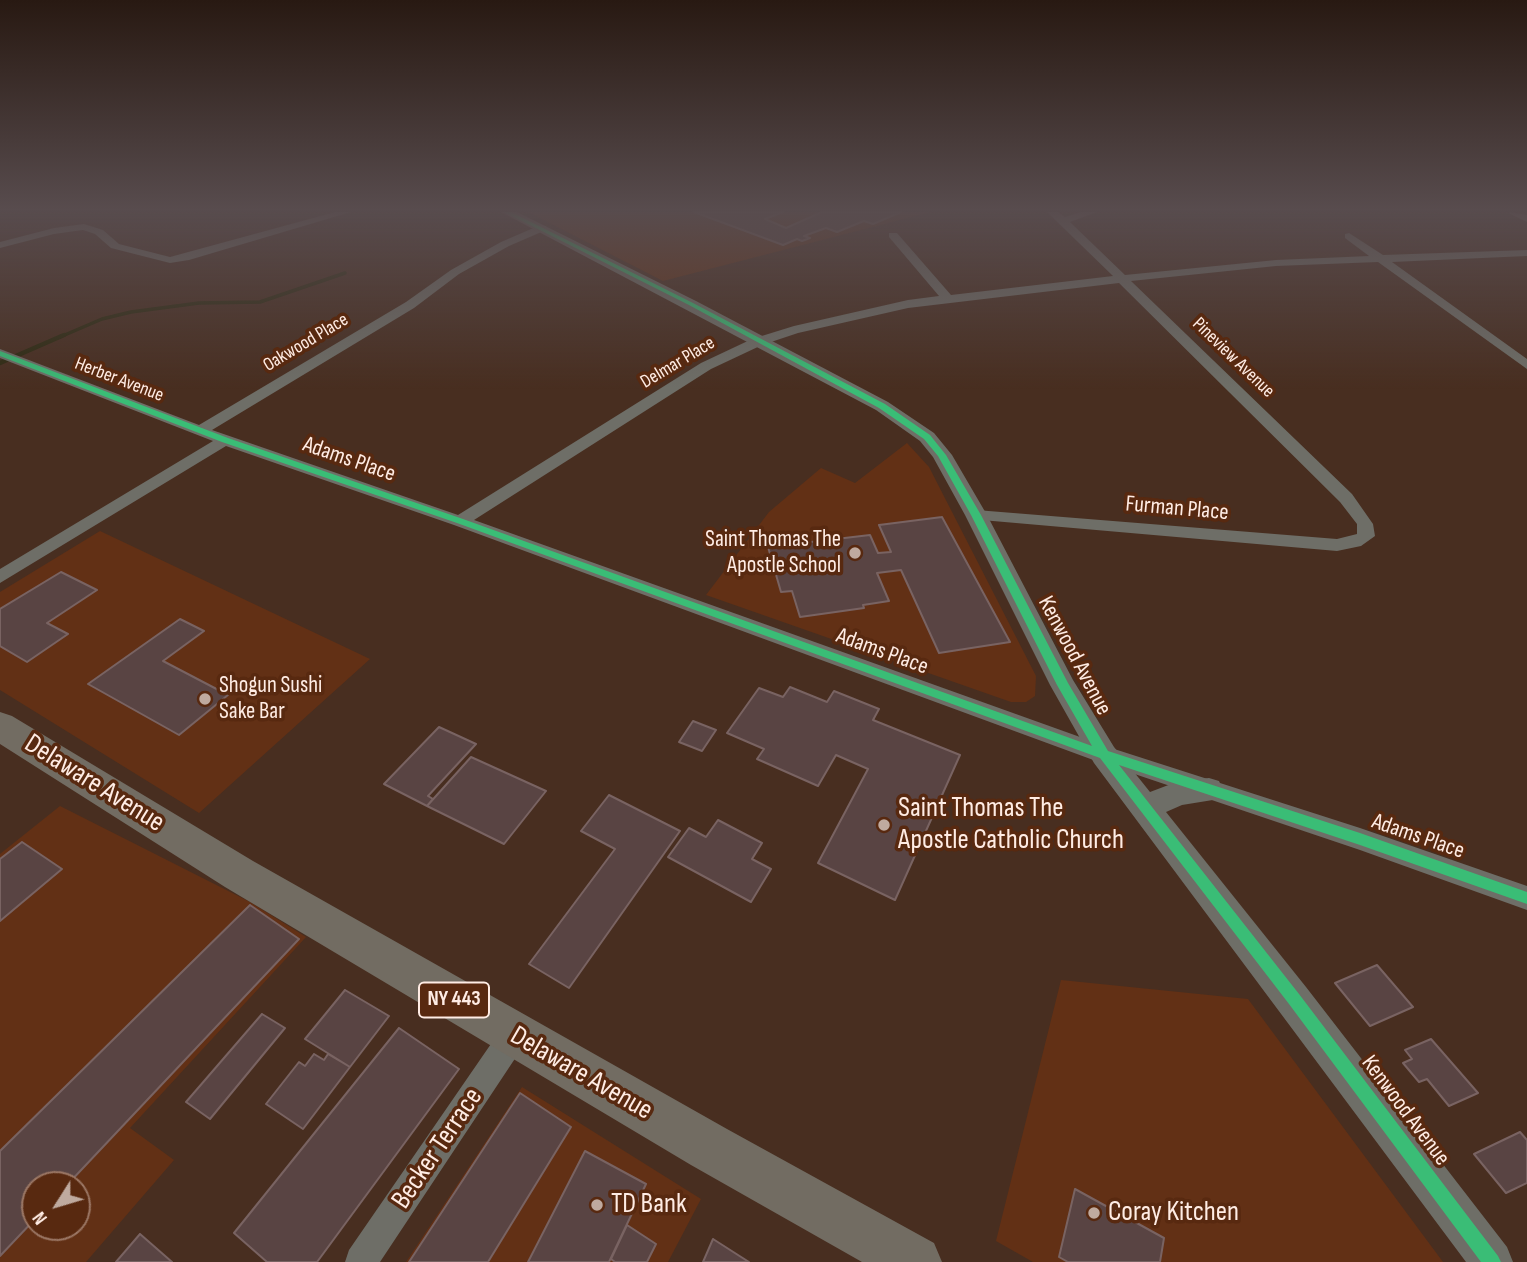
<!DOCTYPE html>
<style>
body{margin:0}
#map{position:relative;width:1527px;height:1262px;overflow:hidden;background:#482e20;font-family:"Sofia Sans Condensed",sans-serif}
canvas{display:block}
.north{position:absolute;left:21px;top:1171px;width:70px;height:70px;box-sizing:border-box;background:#582910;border:2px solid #9b7765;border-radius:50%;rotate:233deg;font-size:19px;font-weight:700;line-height:28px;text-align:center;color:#ffece4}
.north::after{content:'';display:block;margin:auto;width:24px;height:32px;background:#bfaa9f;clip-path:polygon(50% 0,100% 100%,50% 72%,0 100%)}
</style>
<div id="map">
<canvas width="1527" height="1262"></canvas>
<div class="north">N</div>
</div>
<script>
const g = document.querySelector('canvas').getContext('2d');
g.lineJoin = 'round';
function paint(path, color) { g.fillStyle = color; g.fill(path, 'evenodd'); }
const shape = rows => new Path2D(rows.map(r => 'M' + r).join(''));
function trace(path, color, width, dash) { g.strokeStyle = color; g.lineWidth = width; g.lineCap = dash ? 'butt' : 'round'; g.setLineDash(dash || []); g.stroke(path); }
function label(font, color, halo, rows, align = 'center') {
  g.font = font + ' "Sofia Sans Condensed",sans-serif'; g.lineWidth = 7; g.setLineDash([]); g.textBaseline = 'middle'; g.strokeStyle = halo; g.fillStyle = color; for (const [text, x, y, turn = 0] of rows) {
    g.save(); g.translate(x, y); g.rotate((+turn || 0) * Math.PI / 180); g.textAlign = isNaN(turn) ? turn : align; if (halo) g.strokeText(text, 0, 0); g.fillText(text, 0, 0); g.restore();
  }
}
paint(shape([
 [528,212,931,212,663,281],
 [907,443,929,467,1036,676,1035,696,1026,702,1011,702,706,595,769,512,821,468,855,483],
 [100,531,370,659,199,813,0,690,0,592],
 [60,806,250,902,306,937,130,1128,174,1160,86,1262,0,1262,0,854],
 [35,1185,77,1185,77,1227,35,1227],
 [1061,980,1248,999,1443,1262,1033,1262,996,1241],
 [522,1087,701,1199,668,1262,406,1262]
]), '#623015');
trace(shape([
 [60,337,102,319,131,312,199,303,260,302,345,273]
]), '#2e2a11', 3.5);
trace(shape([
 [0,363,64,335]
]), '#2e2a11', 4.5);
const building = shape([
 [694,212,783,212,765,219,786,228,822,212,901,212,873,224,864,221,837,232,826,228,804,236,810,238,802,241,797,239,783,245,694,212],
 [942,517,1010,642,939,653,901,570,877,573,889,601,863,605,864,608,800,617,792,591,781,592,768,547,870,535,878,553,891,552,879,525,942,517],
 [61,572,97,590,47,623,68,634,27,662,0,646,0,609,61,572],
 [180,619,204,631,163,661,228,695,179,735,88,684,180,619],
 [790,687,827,702,834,691,879,709,873,720,960,755,895,900,818,863,868,769,836,755,818,786,757,759,764,749,727,733,759,688,783,697,790,687],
 [693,721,716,730,702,751,679,742,693,721],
 [439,727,476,744,428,796,433,799,427,806,384,784,439,727],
 [471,757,546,791,504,844,427,806,471,757],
 [609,795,680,831,569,988,529,964,615,849,581,831,609,795],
 [718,820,762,843,752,859,771,869,751,902,668,857,689,828,706,837,718,820],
 [22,842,62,869,0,921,0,859,22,842],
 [250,905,299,939,67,1185,35,1185,35,1219,0,1256,0,1151,250,905],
 [1377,965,1413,1007,1370,1026,1335,983,1377,965],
 [345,990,389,1016,350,1067,305,1039,345,990],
 [262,1014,285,1028,210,1119,186,1102,262,1014],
 [399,1028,459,1069,317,1262,267,1262,234,1233,399,1028],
 [1431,1039,1478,1093,1449,1106,1427,1079,1419,1082,1403,1063,1412,1059,1405,1050,1431,1039],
 [314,1054,324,1060,328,1054,350,1067,303,1129,266,1104,299,1062,305,1066,314,1054],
 [520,1093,571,1127,488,1262,409,1262,520,1093],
 [1520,1132,1527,1140,1527,1183,1506,1193,1474,1154,1520,1132],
 [585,1151,646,1184,609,1262,528,1262,585,1151],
 [1075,1189,1164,1238,1160,1262,1068,1262,1059,1257,1075,1189],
 [627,1225,656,1244,647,1262,615,1262,611,1259,627,1225],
 [140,1234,172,1262,116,1262,140,1234],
 [713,1239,749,1262,703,1262,713,1239]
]);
paint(building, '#594443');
trace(building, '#796362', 2);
paint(shape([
 [335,212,351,212,189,260,170,263,111,248,95,234,83,230,54,234,0,248,0,242,54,228,84,224,103,230,119,244,170,257,335,212],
 [1047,212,1058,212,1065,217,1081,212,1097,212,1070,222,1125,275,1276,260,1369,256,1345,238,1345,234,1349,233,1383,255,1527,250,1527,256,1392,262,1527,359,1527,369,1378,262,1276,266,1131,281,1352,494,1373,524,1375,536,1361,546,1337,551,970,519,968,515,976,510,1337,539,1357,534,1357,524,1340,502,1119,283,908,308,798,333,762,345,711,369,474,520,1108,747,1360,828,1527,886,1527,910,1360,850,1096,761,454,525,226,446,0,583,0,569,213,441,0,358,0,349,199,425,406,302,451,270,501,242,538,226,546,226,546,230,509,246,459,274,414,308,212,430,458,515,701,363,752,339,794,326,908,300,939,296,889,237,889,233,897,233,951,295,1113,276,1047,212],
 [1509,212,1527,215,1527,222,1510,214,1509,212],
 [514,1021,524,1025,528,1035,524,1045,380,1262,345,1262,349,1250,504,1025,514,1021]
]), '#6e6e67');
paint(shape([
 [501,212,517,212,696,301,888,402,934,433,952,455,987,515,1073,680,1114,747,1150,792,1179,781,1209,778,1219,781,1223,790,1219,799,1182,805,1166,812,1306,987,1507,1247,1513,1262,1466,1262,1094,763,1050,685,965,515,933,457,920,441,876,410,501,212]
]), '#6e6e67');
paint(shape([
 [0,712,12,716,253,861,727,1129,934,1243,942,1262,862,1262,691,1165,225,887,0,744,0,712]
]), '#726c62');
paint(shape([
 [504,212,511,212,693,303,885,404,930,435,946,455,981,515,1068,683,1108,751,1360,833,1527,892,1527,904,1360,845,1119,765,1299,994,1498,1256,1501,1262,1481,1262,1289,1004,1100,758,457,523,222,442,0,356,0,351,228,438,463,519,1092,746,1057,685,971,515,938,456,924,439,879,408,689,305,504,212]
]), '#3abd76');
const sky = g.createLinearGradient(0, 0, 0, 389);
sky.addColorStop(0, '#281912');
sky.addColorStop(0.54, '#584c4e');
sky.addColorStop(1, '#584c4e00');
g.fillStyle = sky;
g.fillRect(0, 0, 1527, 389);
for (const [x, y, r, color] of [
 [855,553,7,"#bfaa9f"],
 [205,699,7,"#bfaa9f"],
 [884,825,7,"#bfaa9f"],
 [597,1205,7,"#bfaa9f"],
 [1094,1213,7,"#bfaa9f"]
]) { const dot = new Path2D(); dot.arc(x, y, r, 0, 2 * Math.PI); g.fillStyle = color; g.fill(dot); trace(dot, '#582910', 2.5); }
label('19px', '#ffece4', '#582910', [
 ["Oakwood Place",306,343,-31],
 ["Pineview Avenue",1233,358,44],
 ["Delmar Place",678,363,-31],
 ["Herber Avenue",119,380,21]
]);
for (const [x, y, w] of [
 [454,1000,70]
]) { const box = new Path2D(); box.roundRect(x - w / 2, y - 17.5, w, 35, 5); g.fillStyle = '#582910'; g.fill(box); trace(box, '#ffece4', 2); }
label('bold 21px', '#ffece4', null, [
 ["NY 443",454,1000]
]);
label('23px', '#ffece4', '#582910', [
 ["Adams Place",349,460,19],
 ["Furman Place",1177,509,5],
 ["Adams Place",882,652,20],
 ["Kenwood Avenue",1074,656,62],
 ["Adams Place",1418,837,19],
 ["Kenwood Avenue",1405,1111,53]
]);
label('23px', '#ffece4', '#582910', [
 ["Saint Thomas The",841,540],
 ["Apostle School",841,566],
 ["Shogun Sushi",219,686,"left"],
 ["Sake Bar",219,712,"left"]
], 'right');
label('28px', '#ffece4', '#582910', [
 ["Delaware Avenue",94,784,32],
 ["Delaware Avenue",581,1074,30],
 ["Becker Terrace",438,1149,-56]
]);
label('28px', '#ffece4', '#582910', [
 ["Saint Thomas The",898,809],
 ["Apostle Catholic Church",898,841],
 ["TD Bank",611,1205],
 ["Coray Kitchen",1108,1213]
], 'left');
</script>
